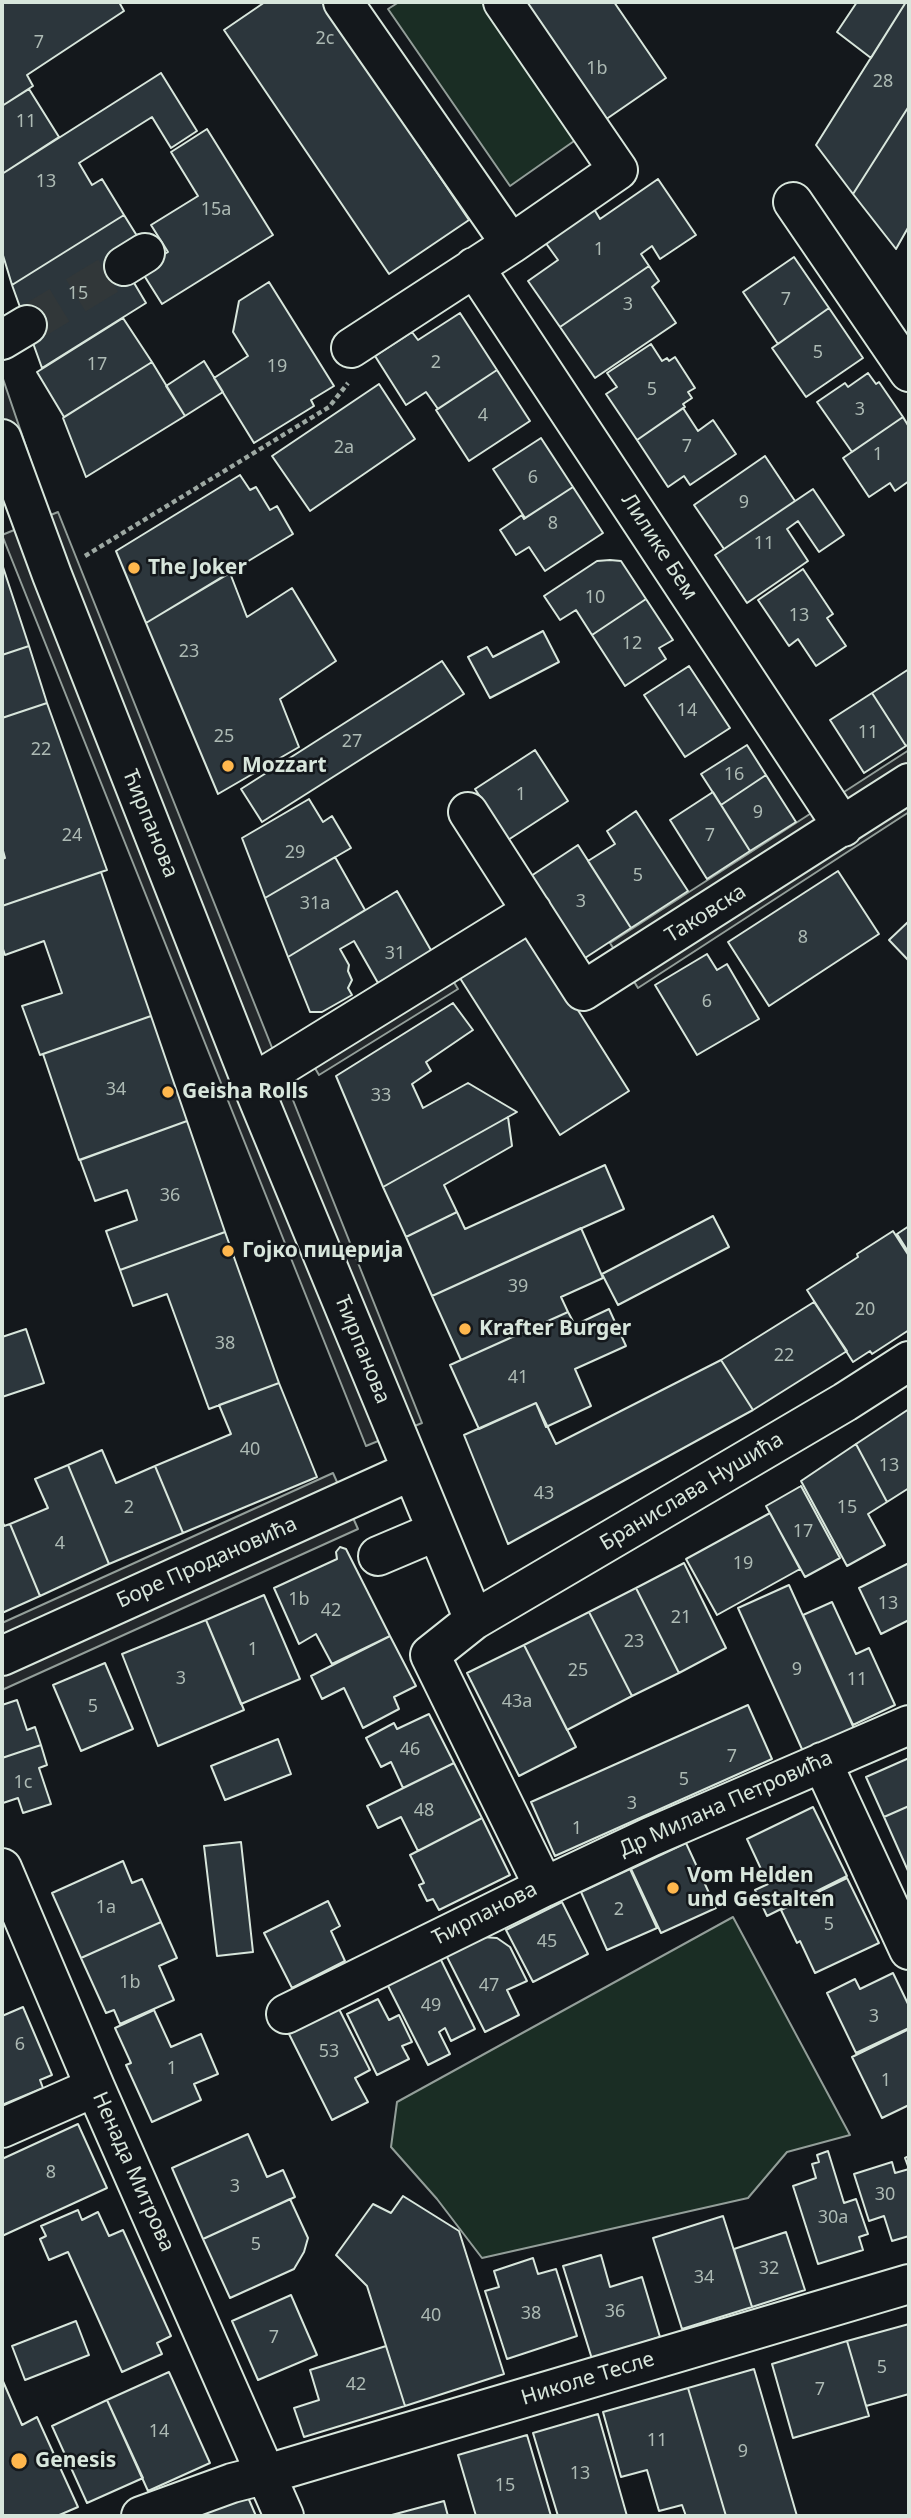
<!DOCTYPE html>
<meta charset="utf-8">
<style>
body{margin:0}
#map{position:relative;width:911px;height:2518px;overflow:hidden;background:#14181c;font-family:"Noto Sans",sans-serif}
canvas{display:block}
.frame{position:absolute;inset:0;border:4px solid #d8e6dc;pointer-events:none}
</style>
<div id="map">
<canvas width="911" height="2518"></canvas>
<div class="frame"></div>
</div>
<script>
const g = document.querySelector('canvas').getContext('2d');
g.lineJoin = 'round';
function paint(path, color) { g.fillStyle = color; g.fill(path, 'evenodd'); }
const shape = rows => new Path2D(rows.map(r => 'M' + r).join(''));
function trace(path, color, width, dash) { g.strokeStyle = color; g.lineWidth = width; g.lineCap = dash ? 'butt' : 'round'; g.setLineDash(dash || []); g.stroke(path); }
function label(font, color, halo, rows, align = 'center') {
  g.font = font + ' "Noto Sans",sans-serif'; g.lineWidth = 5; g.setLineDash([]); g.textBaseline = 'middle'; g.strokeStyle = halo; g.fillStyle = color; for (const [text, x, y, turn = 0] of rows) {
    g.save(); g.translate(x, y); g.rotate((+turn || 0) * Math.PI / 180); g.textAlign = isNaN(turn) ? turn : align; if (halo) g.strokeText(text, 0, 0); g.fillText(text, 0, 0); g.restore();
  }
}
const green = shape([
 [399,2,482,2,577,139,510,186,388,9,399,2],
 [733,1917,850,2135,787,2152,748,2198,482,2258,437,2199,391,2147,397,2102,733,1917]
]);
paint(green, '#1a2d24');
trace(green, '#939e99', 2);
const parking = shape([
 [2,376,34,470,2,481,2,376],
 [58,512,422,1423,366,1446,2,535,58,512],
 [909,750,909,812,638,988,610,943,909,750],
 [444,966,458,989,319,1075,305,1051,444,966],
 [333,1473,358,1529,2,1690,2,1623,333,1473]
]);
paint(parking, '#24282b');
trace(parking, '#939e99', 2);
const building = shape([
 [2,2,119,2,124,11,27,75,33,86,2,106,2,2],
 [265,2,322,2,469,220,389,274,224,30,265,2],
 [524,2,614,2,666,78,605,120,524,2],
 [857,2,906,2,871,58,837,32,857,2],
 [906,2,909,2,909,106,853,194,816,145,906,2],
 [161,73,197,131,171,148,152,117,79,163,92,185,102,179,124,215,12,285,2,252,2,174,161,73],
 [29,89,59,137,2,174,2,106,29,89],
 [909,106,909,226,896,249,853,194,909,106],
 [207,129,273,235,162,304,140,269,168,252,151,225,198,196,171,152,207,129],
 [658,179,696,235,660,259,652,246,641,254,649,266,560,327,528,281,558,260,545,242,594,209,600,219,658,179],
 [124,215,144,247,124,266,146,303,42,368,12,285,124,215],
 [794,257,829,308,778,344,743,292,794,257],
 [649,266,659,281,652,287,676,323,595,378,560,327,649,266],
 [269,282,334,386,311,400,314,406,254,443,214,378,248,356,233,332,239,301,269,282],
 [829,308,863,358,806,397,772,348,829,308],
 [460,313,497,370,438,409,426,392,406,405,375,356,412,332,418,340,460,313],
 [123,318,152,362,64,417,37,372,123,318],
 [651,344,662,361,667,358,669,361,675,357,695,388,688,392,692,398,683,404,685,407,637,440,606,394,617,387,607,373,651,344],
 [204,361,223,392,185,416,166,386,204,361],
 [152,362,185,416,86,477,63,418,152,362],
 [497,370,530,421,469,461,436,410,497,370],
 [868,373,876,384,879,382,903,417,852,452,817,402,845,383,848,387,868,373],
 [379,384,415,439,310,511,272,456,379,384],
 [683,408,698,431,713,420,736,454,690,485,684,476,668,487,637,440,683,408],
 [903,417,909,427,909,481,895,491,890,483,869,497,843,458,903,417],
 [541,438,573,487,525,518,493,469,541,438],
 [765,456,795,501,724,549,694,505,765,456],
 [240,475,250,490,256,487,270,510,277,506,293,534,146,623,116,551,240,475],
 [573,487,603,533,545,571,529,547,516,555,500,530,522,515,524,519,573,487],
 [813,489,844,535,819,552,798,521,787,529,808,561,747,603,715,555,813,489],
 [610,560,621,561,646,599,592,635,576,610,560,620,544,596,597,561,610,560],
 [2,564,29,646,2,655,2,564],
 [803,569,833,614,827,618,846,646,816,666,798,639,789,646,758,600,803,569],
 [230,573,247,617,292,588,336,661,280,699,299,747,218,794,146,623,230,573],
 [646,599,673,640,659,648,666,659,625,686,592,635,646,599],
 [543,631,559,662,490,698,468,657,487,647,493,657,543,631],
 [29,646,47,703,2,718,2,655,29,646],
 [442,661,464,694,262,822,241,789,442,661],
 [689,666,730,728,685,757,644,695,689,666],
 [909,669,909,744,906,746,872,693,909,669],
 [872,693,906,746,864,773,830,720,872,693],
 [47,703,107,870,2,906,2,859,5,858,2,847,2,718,47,703],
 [747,745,766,775,721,805,701,774,747,745],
 [535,750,568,801,508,840,475,789,535,750],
 [766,775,796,822,750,851,721,805,766,775],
 [713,792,750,851,707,879,670,820,713,792],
 [309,799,323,822,332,816,351,848,265,898,242,838,309,799],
 [636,811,688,891,631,928,588,861,615,844,607,831,636,811],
 [578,845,631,928,585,958,531,876,578,845],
 [335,857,365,910,288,957,265,898,335,857],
 [838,871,879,934,769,1006,728,942,838,871],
 [101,872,151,1016,40,1055,22,1006,62,993,44,941,5,955,2,946,2,906,101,872],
 [397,891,432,952,378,983,354,941,340,949,349,965,348,971,352,980,348,988,352,995,322,1012,310,1012,288,957,397,891],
 [909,921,909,961,889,940,909,921],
 [528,931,629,1091,560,1135,458,975,528,931],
 [707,954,717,970,727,964,759,1019,697,1055,655,985,707,954],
 [453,1003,473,1030,426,1062,431,1071,412,1084,423,1108,468,1083,517,1112,383,1187,336,1076,453,1003],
 [151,1016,187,1121,79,1160,43,1054,151,1016],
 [508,1117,512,1146,444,1185,457,1212,406,1237,383,1187,508,1117],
 [187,1121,225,1232,120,1270,106,1231,137,1220,127,1190,95,1201,80,1160,187,1121],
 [605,1165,624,1209,432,1296,406,1237,457,1212,465,1229,605,1165],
 [713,1216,729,1247,618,1305,602,1274,713,1216],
 [909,1226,909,1253,897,1234,909,1226],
 [581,1228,603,1278,561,1297,568,1312,461,1360,432,1296,581,1228],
 [893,1231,909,1256,909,1330,872,1354,870,1351,853,1362,807,1290,858,1257,857,1254,893,1231],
 [225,1232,279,1383,209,1409,167,1294,133,1306,120,1270,225,1232],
 [814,1302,847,1351,753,1410,721,1360,814,1302],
 [609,1309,626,1346,575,1369,591,1406,546,1427,536,1403,479,1429,450,1365,568,1312,575,1325,609,1309],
 [26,1329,44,1383,2,1397,2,1337,26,1329],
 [721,1360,753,1410,508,1544,464,1435,536,1403,556,1444,721,1360],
 [279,1383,317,1477,183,1533,155,1466,231,1434,219,1405,279,1383],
 [909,1409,909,1488,887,1502,856,1444,909,1409],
 [856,1444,887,1502,868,1514,885,1545,847,1566,801,1481,856,1444],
 [102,1450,116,1483,155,1466,183,1533,109,1564,68,1465,102,1450],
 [68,1465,109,1564,40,1596,10,1524,48,1508,35,1479,68,1465],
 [801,1486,840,1558,805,1577,766,1506,801,1486],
 [770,1513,800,1569,717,1615,686,1559,770,1513],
 [2,1519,4,1526,10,1524,40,1596,2,1613,2,1519],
 [340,1547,346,1549,390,1636,332,1664,316,1634,299,1644,274,1588,337,1559,336,1552,340,1547],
 [684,1563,726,1648,679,1673,636,1588,684,1563],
 [909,1563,909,1620,881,1634,859,1588,909,1563],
 [789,1585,857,1735,806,1758,738,1608,789,1585],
 [636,1588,679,1673,632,1696,589,1612,636,1588],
 [264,1595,300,1679,241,1704,206,1620,264,1595],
 [832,1602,856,1654,869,1648,895,1705,853,1725,803,1615,832,1602],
 [589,1612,632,1696,567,1730,524,1645,589,1612],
 [206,1620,244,1710,158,1746,122,1654,206,1620],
 [390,1636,416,1686,394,1697,399,1709,363,1728,344,1688,322,1699,311,1676,390,1636],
 [524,1645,576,1747,519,1776,467,1673,524,1645],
 [105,1663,133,1729,81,1751,53,1685,105,1663],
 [17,1700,27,1730,35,1727,41,1745,2,1758,2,1705,17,1700],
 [748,1705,772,1759,555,1856,531,1802,748,1705],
 [429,1714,454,1763,403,1788,391,1762,381,1767,366,1738,394,1723,397,1729,429,1714],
 [278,1739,291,1774,225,1800,211,1766,278,1739],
 [41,1745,47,1765,39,1768,51,1804,23,1813,18,1798,3,1803,2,1758,41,1745],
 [909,1758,909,1806,884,1817,866,1777,909,1758],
 [454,1763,482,1818,418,1851,401,1817,378,1828,367,1806,454,1763],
 [909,1806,909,1873,884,1817,909,1806],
 [813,1807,847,1876,767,1916,755,1890,768,1884,747,1839,813,1807],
 [482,1818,510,1875,439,1910,433,1899,427,1901,419,1885,424,1883,410,1855,482,1818],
 [241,1842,253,1952,217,1956,204,1846,241,1842],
 [686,1843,716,1908,661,1933,631,1869,686,1843],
 [123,1861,132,1883,142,1879,161,1922,81,1958,52,1893,123,1861],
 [630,1869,657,1928,607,1950,581,1892,630,1869],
 [847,1878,879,1943,815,1973,800,1941,797,1943,781,1910,847,1878],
 [328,1901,340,1926,331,1931,345,1961,292,1988,264,1933,328,1901],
 [562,1902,588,1954,533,1982,506,1930,562,1902],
 [161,1922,177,1958,159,1966,174,2000,120,2024,114,2010,106,2013,81,1958,161,1922],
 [482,1937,497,1938,510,1947,527,1981,507,1990,519,2015,485,2032,446,1955,482,1937],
 [440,1958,475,2029,451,2041,445,2028,439,2032,450,2054,428,2065,387,1984,440,1958],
 [893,1973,909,2006,909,2028,856,2053,827,1993,855,1979,860,1989,893,1973],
 [378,1999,389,2020,399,2015,412,2042,402,2046,409,2059,377,2075,347,2014,378,1999],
 [23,2007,52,2075,40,2080,43,2088,2,2105,2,2016,23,2007],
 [339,2009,370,2070,355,2078,368,2102,332,2120,289,2034,339,2009],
 [154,2010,171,2047,201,2034,218,2074,194,2084,201,2100,152,2122,126,2065,131,2063,115,2028,154,2010],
 [909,2029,909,2105,882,2118,852,2057,909,2029],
 [78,2124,107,2188,2,2236,2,2159,78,2124],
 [248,2134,267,2177,283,2170,295,2197,203,2239,172,2168,248,2134],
 [828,2151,844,2203,856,2199,868,2234,859,2237,863,2250,818,2264,793,2186,816,2178,812,2164,819,2162,817,2155,828,2151],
 [909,2156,909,2236,892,2241,884,2216,869,2221,854,2174,892,2162,895,2173,909,2169,905,2158,909,2156],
 [403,2196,459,2231,504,2374,405,2406,367,2286,336,2255,373,2204,391,2213,403,2196],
 [290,2199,308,2238,304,2252,294,2269,230,2298,203,2239,290,2199],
 [78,2210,82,2220,98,2212,109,2236,123,2230,171,2336,157,2343,162,2354,122,2372,68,2252,49,2260,40,2239,46,2236,41,2226,78,2210],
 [723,2216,752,2307,682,2329,653,2238,723,2216],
 [786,2232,805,2290,752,2307,734,2249,786,2232],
 [601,2255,610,2287,642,2277,660,2337,592,2359,563,2266,601,2255],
 [533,2258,538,2274,556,2269,577,2336,507,2359,485,2291,499,2287,494,2271,533,2258],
 [291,2295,317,2355,258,2380,232,2321,291,2295],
 [76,2321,89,2355,25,2380,12,2346,76,2321],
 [909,2324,909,2394,866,2406,847,2341,909,2324],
 [847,2341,869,2416,793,2438,772,2364,847,2341],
 [386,2346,405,2406,304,2437,294,2408,319,2400,310,2370,386,2346],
 [754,2369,797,2516,726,2516,688,2388,754,2369],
 [169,2372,210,2463,148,2491,107,2400,169,2372],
 [2,2379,22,2425,37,2417,78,2507,57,2516,2,2516,2,2379],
 [688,2388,726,2516,686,2516,682,2505,659,2511,647,2470,621,2477,603,2412,688,2388],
 [107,2400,143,2478,87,2503,52,2426,107,2400],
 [598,2414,627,2516,558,2516,533,2433,598,2414],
 [527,2435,551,2516,476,2516,458,2455,527,2435],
 [247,2495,256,2516,197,2516,247,2495],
 [444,2501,448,2516,388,2516,444,2501]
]);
paint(building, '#2c363c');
trace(building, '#d8e6dc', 2);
trace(shape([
 [27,325,124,266]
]), '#313739', 38, [38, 19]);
const minor = shape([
 [343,2,511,244],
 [793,202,909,372],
 [124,266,145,253],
 [474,267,843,827],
 [2,340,27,325],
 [351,348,511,244,618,170,503,2],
 [2,439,52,575,252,1084,474,1620,430,1655,544,1887,286,2014],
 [468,812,583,991,909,783],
 [252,1084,532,911],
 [378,1556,437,1531],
 [474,1620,845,1402,909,1361],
 [2,1656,411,1471],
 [822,1762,909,1950],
 [2,1868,95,2087,284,2516],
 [544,1887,650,1837,909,1725],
 [2,2128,95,2087],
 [141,2516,232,2483,267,2474,909,2284]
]);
trace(minor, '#d8e6dc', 42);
trace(shape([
 [85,556,329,407,348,383]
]), '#9da8a2', 4.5, [5, 3.5]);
trace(minor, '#14181c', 38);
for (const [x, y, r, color] of [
 [134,568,7,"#ffb74d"],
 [228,766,7,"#ffb74d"],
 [168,1092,7,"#ffb74d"],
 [228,1251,7,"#ffb74d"],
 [465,1329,7,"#ffb74d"],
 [673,1888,7,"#ffb74d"],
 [19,2461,9,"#ffb74d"]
]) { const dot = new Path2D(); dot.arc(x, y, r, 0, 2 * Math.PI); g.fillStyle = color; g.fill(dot); trace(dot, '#14181c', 2.5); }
label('18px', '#adbab4', null, [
 ["2c",325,39],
 ["7",39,43],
 ["1b",597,69],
 ["28",883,82],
 ["11",26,122],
 ["13",46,182],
 ["15a",216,210],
 ["1",599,250],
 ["15",78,294],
 ["7",786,300],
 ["3",628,305],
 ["5",818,353],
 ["2",436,363],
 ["17",97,365],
 ["19",277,367],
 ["5",652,390],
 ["3",860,410],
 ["4",483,416],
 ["7",687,447],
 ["2a",344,448],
 ["1",878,455],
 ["6",533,478],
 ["9",744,503],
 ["8",553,524],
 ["11",764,544],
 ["10",595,598],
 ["13",799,616],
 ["12",632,644],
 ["23",189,652],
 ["14",687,711],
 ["11",868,733],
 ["25",224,737],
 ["27",352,742],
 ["22",41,750],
 ["16",734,775],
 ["1",521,795],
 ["9",758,813],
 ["24",72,836],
 ["7",710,836],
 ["29",295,853],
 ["5",638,876],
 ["3",581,902],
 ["31a",315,904],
 ["8",803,938],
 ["31",395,954],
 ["6",707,1002],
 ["34",116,1090],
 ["33",381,1096],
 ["36",170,1196],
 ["39",518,1287],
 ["20",865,1310],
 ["38",225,1344],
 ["22",784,1356],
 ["41",518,1378],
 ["40",250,1450],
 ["13",889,1466],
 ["43",544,1494],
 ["2",129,1508],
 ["15",847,1508],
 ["17",803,1532],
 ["4",60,1544],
 ["19",743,1564],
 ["1b",299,1600],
 ["13",888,1604],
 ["42",331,1611],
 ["21",681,1618],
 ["23",634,1642],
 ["1",253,1650],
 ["9",797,1670],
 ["25",578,1671],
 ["3",181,1679],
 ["11",857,1680],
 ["43a",517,1702],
 ["5",93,1707],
 ["46",410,1750],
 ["7",732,1757],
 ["5",684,1780],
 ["1c",23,1783],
 ["3",632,1804],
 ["48",424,1811],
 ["1",577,1829],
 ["1a",106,1908],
 ["2",619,1910],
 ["5",829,1925],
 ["45",547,1942],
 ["1b",130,1983],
 ["47",489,1986],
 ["49",431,2006],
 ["3",874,2017],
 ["6",20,2045],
 ["53",329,2052],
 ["1",172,2069],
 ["1",886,2081],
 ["8",51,2173],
 ["3",235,2187],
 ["30",885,2195],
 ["30a",833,2218],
 ["5",256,2245],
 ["32",769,2269],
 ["34",704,2278],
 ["36",615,2312],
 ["38",531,2314],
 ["40",431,2316],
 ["7",274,2338],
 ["5",882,2368],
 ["42",356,2385],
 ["7",820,2390],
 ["14",159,2432],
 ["11",657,2441],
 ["9",743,2452],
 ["13",580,2474],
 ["15",505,2486]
]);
label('21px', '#d8e6dc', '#14181c', [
 ["Лилике Бем",659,547,57],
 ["Ћирпанова",150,824,68],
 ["Таковска",706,914,-32],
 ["Ћирпанова",362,1350,68],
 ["Бранислава Нушића",692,1492,-31],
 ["Боре Продановића",207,1563,-24],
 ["Др Милана Петровића",726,1804,-24],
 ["Ћирпанова",485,1914,-27],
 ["Ненада Митрова",133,2172,66],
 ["Николе Тесле",588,2379,-17]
]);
label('bold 21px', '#d8e6dc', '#14181c', [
 ["The Joker",148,568],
 ["Mozzart",242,766],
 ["Geisha Rolls",182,1092],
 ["Гојко пицерија",242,1251],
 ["Krafter Burger",479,1329],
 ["Vom Helden",687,1876],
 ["und Gestalten",687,1900],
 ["Genesis",35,2461]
], 'left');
</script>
